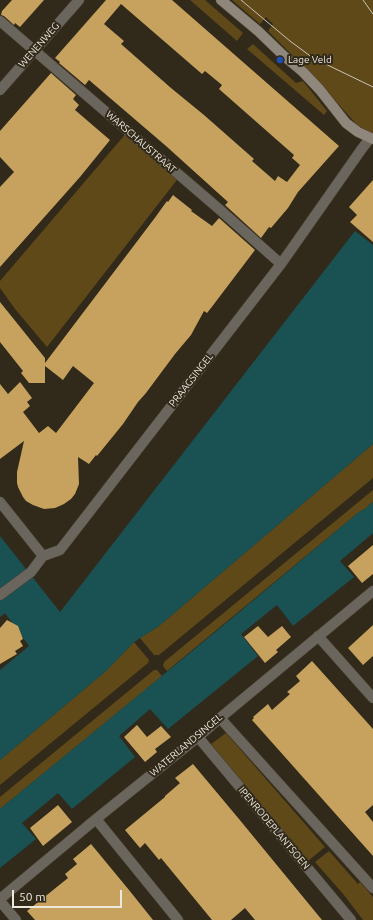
<!DOCTYPE html>
<style>
body{margin:0}
#map{position:relative;width:373px;height:920px;overflow:hidden;background:#312919;font-family:Ubuntu,sans-serif}
canvas{display:block}
.scale{position:absolute;left:12px;top:890px;width:110px;height:18px;box-sizing:border-box;border:2px solid #ede8de;border-top:0;padding-left:5px;font-size:12px;line-height:14px;white-space:nowrap;color:#ede8de;-webkit-text-stroke:3px #312919;paint-order:stroke}
</style>
<div id="map">
<canvas width="373" height="920"></canvas>
<div class="scale">50 m</div>
</div>
<script>
const g = document.querySelector('canvas').getContext('2d');
g.lineJoin = 'round';
function paint(path, color) { g.fillStyle = color; g.fill(path, 'evenodd'); }
const shape = rows => new Path2D(rows.map(r => 'M' + r).join(''));
function trace(path, color, width, dash) { g.strokeStyle = color; g.lineWidth = width; g.lineCap = dash ? 'butt' : 'round'; g.setLineDash(dash || []); g.stroke(path); }
function label(font, color, halo, rows, align = 'center') {
  g.font = font + ' Ubuntu,sans-serif'; g.lineWidth = 4; g.setLineDash([]); g.textBaseline = 'middle'; g.strokeStyle = halo; g.fillStyle = color; for (const [text, x, y, turn = 0] of rows) {
    g.save(); g.translate(x, y); g.rotate((+turn || 0) * Math.PI / 180); g.textAlign = isNaN(turn) ? turn : align; if (halo) g.strokeText(text, 0, 0); g.fillText(text, 0, 0); g.restore();
  }
}
paint(shape([
 [190,0,205,0,243,33,237,41],
 [232,0,373,0,373,134,358,126,315,78,268,31,273,24,266,17,260,24],
 [253,44,296,83,303,81,327,111,324,115,247,49],
 [128,131,180,176,47,347,15,309,0,288,0,281],
 [373,444,373,478,159,655,154,655,140,638,159,626],
 [373,490,373,502,365,509,359,512,167,671,163,666,164,662],
 [134,642,149,660,148,663,0,785,0,760,106,671],
 [154,670,157,670,162,676,0,809,0,797],
 [226,733,325,847,308,861,211,744],
 [329,851,358,884,360,882,373,897,373,920,363,920,344,895,315,862]
]), '#604918');
paint(shape([
 [355,231,373,245,373,444,159,626,134,642,106,671,0,760,0,670,29,646,5,613,0,617,0,536,60,612],
 [373,502,373,534,372,534,340,561,354,577,293,626,277,605,241,634,258,656,168,729,150,709,119,736,135,757,72,809,58,793,22,823,36,839,0,868,0,809,231,619,359,512,365,509]
]), '#1a5254');
paint(shape([
 [12,0,44,0,20,27,15,23,14,25,4,16,1,15,2,11],
 [106,0,172,0,339,146,298,192,288,208,271,228,269,227,261,238,225,205,228,202,166,146,89,80,85,85,59,63,60,62,55,58],
 [121,4,202,74,205,71,222,85,219,89,294,155,292,158,300,165,287,182,278,176,275,181,252,161,254,159,204,115,171,88,121,44,124,41,104,24],
 [51,73,76,95,73,99,79,105,75,110,110,140,80,177,0,267,0,187,14,172,0,157,0,131],
 [373,180,373,242,350,222,357,215,349,207],
 [173,195,192,210,191,211,212,226,219,218,255,250,211,308,207,313,204,311,191,335,175,354,146,393,138,402,123,424,97,456,96,455,89,464,78,457,79,484,75,494,71,499,64,504,55,508,44,509,33,505,26,501,23,497,18,487,17,483,17,472,24,441,0,459,0,384,8,394,20,382,32,398,27,402,30,406,23,412,39,433,48,426,56,433,94,383,73,366,63,380,45,366,45,383,29,383,21,373,23,371,0,342,0,302,45,358,45,363,154,219,167,201,168,202],
 [373,545,373,574,362,583,348,566],
 [7,620,18,626,23,639,20,641,23,646,15,651,17,654,0,664,0,628],
 [373,625,373,656,363,665,348,648],
 [258,626,268,637,282,626,291,637,276,650,278,652,265,663,244,637],
 [312,661,373,729,373,805,365,812,373,822,373,856,252,720,254,718,253,717,268,704,272,710,290,694,287,692,300,681,296,676],
 [137,725,147,737,161,726,171,737,155,749,157,752,145,762,124,737],
 [193,764,239,819,322,920,255,920,245,908,231,920,212,920,161,858,159,860,145,843,140,848,125,830,165,797,165,796,180,783,175,778],
 [58,805,72,822,43,846,30,828],
 [91,844,129,890,153,920,35,920,27,911,68,878,65,874,77,864,73,859]
]), '#c6a25e');
const street = shape([
 [0,21,219,209,281,264],
 [0,90,79,0],
 [0,502,43,556,60,550,281,264,361,150,370,138],
 [0,595,31,572,43,556],
 [318,636,373,698],
 [220,718,373,888],
 [198,737,351,920],
 [96,819,178,920],
 [0,899,96,819,198,737,220,718,373,591],
 [0,901,16,920]
]);
const secondary = shape([
 [221,0,258,31,284,56,303,72,320,90,346,123,358,132,373,139]
]);
trace(street, '#4b4435', 11);
trace(secondary, '#4b4435', 11);
trace(street, '#6a665e', 10);
trace(secondary, '#8f877b', 10);
trace(shape([
 [241,0,290,41,313,58,373,87],
 [363,0,373,14]
]), '#c9c3b8', 1);
for (const [x, y, r, color] of [
 [280,60,4,"#1a4fb4"]
]) { const dot = new Path2D(); dot.arc(x, y, r, 0, 2 * Math.PI); g.fillStyle = color; g.fill(dot); trace(dot, '#312919', 1.5); }
label('10px', '#ede8de', '#312919', [
 ["WENENWEG",39,45,-49],
 ["WARSCHAUSTRAAT",141,142,41],
 ["PRAAGSINGEL",191,380,-52],
 ["WATERLANDSINGEL",186,745,-40],
 ["IPENRODEPLANTSOEN",274,828,50]
]);
label('10px', '#ede8de', '#312919', [
 ["Lage Veld",288,60]
], 'left');
</script>
